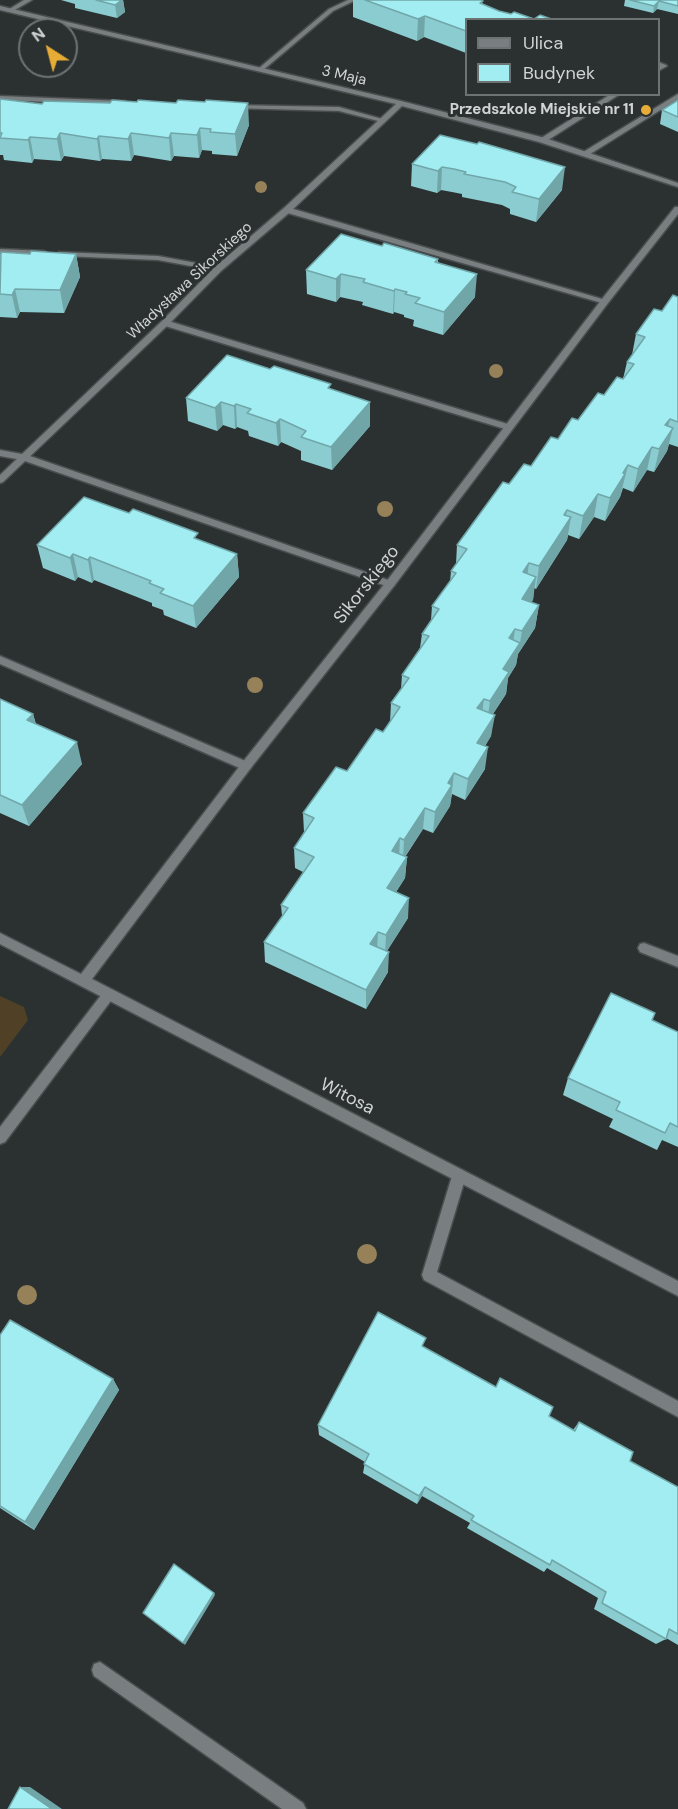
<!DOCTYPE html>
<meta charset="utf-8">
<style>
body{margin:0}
#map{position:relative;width:678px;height:1809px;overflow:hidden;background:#2b3131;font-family:"DM Sans",sans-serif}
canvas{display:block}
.legend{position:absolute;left:465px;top:18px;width:195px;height:78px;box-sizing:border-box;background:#2b3131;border:2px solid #6d7273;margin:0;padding:8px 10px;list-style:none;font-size:18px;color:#d1d4d5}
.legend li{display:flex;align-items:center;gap:12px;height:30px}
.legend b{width:30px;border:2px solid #6d7273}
.north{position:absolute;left:18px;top:18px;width:60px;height:60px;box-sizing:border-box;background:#2b3131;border:2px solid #6d7273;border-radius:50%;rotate:324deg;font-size:16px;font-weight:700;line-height:24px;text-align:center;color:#d1d4d5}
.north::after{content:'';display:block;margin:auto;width:21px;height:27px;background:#e7ac36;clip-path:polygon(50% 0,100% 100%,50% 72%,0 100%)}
</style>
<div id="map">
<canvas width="678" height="1809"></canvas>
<ul class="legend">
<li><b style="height:8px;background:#797f80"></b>Ulica</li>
<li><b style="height:16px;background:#a1edf2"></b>Budynek</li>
</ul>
<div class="north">N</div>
</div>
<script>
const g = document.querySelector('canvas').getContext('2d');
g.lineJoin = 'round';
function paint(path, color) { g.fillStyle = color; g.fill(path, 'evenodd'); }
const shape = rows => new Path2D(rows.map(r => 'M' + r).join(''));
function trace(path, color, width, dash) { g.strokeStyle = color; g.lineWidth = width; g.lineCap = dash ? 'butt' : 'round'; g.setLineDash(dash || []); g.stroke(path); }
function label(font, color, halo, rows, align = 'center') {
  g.font = font + ' "DM Sans",sans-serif'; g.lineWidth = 6; g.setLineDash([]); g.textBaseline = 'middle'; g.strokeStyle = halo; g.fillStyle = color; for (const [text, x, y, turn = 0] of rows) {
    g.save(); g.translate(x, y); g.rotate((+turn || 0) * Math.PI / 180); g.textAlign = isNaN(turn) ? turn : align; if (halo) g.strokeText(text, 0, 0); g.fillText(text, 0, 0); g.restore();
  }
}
paint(shape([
 [0,996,24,1007,28,1020,0,1057]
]), '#504025');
const service = shape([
 [24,0,32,0,13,11,8,10,24,0],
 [348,0,356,0,333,11,262,71,258,71,258,69,329,9,348,0],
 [658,62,666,65,667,66,658,71,658,62],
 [611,94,620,94,545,142,538,140,611,94],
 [678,94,678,99,587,156,580,154,678,94],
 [0,96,125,101,129,103,125,105,0,100,0,96],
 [232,105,339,107,386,120,382,122,339,111,230,108,228,107,232,105],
 [284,208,290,208,609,301,602,303,284,212,284,208],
 [0,249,44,251,48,253,44,255,0,253,0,249],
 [59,252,158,256,218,267,222,269,218,271,158,260,62,256,58,254,59,252],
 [165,320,511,425,513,427,508,430,505,429,162,325,161,323,165,320],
 [0,450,27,455,394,582,395,584,394,586,386,586,22,460,0,456,0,450],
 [0,656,250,763,252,766,250,769,242,769,0,664,0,656],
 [644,943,678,956,678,967,640,952,638,948,640,944,644,943],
 [109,989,113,990,115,994,113,998,5,1142,0,1144,0,1127,105,990,109,989],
 [459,1170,464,1171,466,1176,437,1272,678,1401,678,1417,424,1280,422,1275,452,1176,454,1171,459,1170],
 [100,1662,303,1803,306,1809,282,1809,94,1676,92,1670,94,1664,100,1662]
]);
const minor = shape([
 [0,6,401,101,545,138,678,183,678,187,539,142,402,106,290,212,221,271,168,325,3,482,0,483,0,475,162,321,215,267,284,208,396,104,0,10,0,6],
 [675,207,678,207,678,214,608,303,394,586,250,769,92,979,678,1281,678,1296,0,944,0,933,81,974,242,763,386,582,602,299,675,207]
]);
trace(service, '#494d4e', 3);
trace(minor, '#494d4e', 3);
paint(service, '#797f80');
paint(minor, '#797f80');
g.fillStyle = '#968159';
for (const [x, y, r] of [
 [261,187,6],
 [496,371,7],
 [385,509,8],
 [255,685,8],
 [367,1254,10],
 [27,1295,10]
]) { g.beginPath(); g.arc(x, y, r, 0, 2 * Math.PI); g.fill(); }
paint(shape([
 [61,0,123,0,125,12,117,18,75,8,75,4],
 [353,0,481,0,483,4,499,11,534,19,554,20,466,20,466,53,424,37,417,41,353,17],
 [625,0,678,0,678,14,657,9,653,13,624,6],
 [0,99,42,104,249,125,237,156,212,154,212,151,202,150,199,158,174,156,171,161,134,155,131,161,102,159,100,161,64,156,61,161,34,159,32,163,4,160,3,155,0,155],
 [678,100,678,132,660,124,662,110],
 [440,135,562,190,536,222,510,214,510,209,502,205,462,197,462,194,452,192,441,190,437,193,411,186,412,164],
 [382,246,438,259,438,262,475,297,443,335,413,326,414,320,404,317,404,315,394,312,393,314,362,305,363,302,340,297,336,302,307,294,306,270],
 [0,254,76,254,80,277,64,313,20,312,17,318,0,317],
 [678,297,678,447,669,444,667,451,654,472,647,470,633,492,623,488,620,497,605,521,594,517,579,539,568,535,567,540,536,589,534,588,533,600,531,602,539,605,535,628,518,654,516,665,508,678,506,694,493,714,491,736,485,746,485,769,465,800,452,794,450,806,433,833,423,829,405,857,407,857,405,878,396,892,408,918,387,951,388,972,366,1009,265,962,264,942,282,916,281,905,303,872,295,868,294,848,304,832,303,813,347,771,383,732,390,722,391,703,401,689,402,675,420,648,422,634,431,620,432,606,450,582,451,571,456,564,457,545,509,484,531,466,604,395,623,379,627,362,632,355,636,334],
 [331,390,370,402,370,426,332,470,301,460,301,451,281,442,278,446,249,436,248,431,237,427,235,429,223,425,217,431,188,421,186,398],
 [199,540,237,554,239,577,196,628,164,615,163,610,152,606,152,603,94,580,92,583,78,577,75,581,43,568,37,545],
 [0,699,33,714,36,724,82,764,29,826,0,813],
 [652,1020,678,1032,678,1147,662,1140,657,1150,609,1127,613,1119,563,1095,568,1078],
 [0,1335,113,1379,119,1390,34,1530,0,1508],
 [424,1347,573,1430,579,1422,630,1461,678,1487,678,1645,666,1638,666,1639,656,1644,594,1609,598,1598,547,1568,544,1572,467,1528,470,1523,422,1496,417,1504,363,1473,365,1462,319,1435,318,1425]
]), '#8accd0');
paint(shape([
 [122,0,123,0,125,12,117,18,115,5],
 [659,1,657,9,653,13,654,6],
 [425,16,424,37,417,41,418,19],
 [248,103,249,125,237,156,235,134],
 [200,128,202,150,199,158,197,135],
 [60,133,64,156,61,161,57,139],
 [131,133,134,155,131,161,128,139],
 [171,133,174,156,171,161,169,138],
 [99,136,102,159,100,161,97,139],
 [30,137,34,159,32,163,28,140],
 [442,167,441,190,437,193,438,171],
 [565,167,562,190,536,222,539,199],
 [76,254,80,277,64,313,60,290],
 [341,274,340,297,336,302,336,279],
 [477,274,475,297,443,335,444,312],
 [15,289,20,312,17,318,12,295],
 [395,289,394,312,393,314,394,291],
 [221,402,223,425,217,431,215,408],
 [370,402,370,426,332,470,331,447],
 [236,404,237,427,235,429,234,406],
 [280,419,281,442,278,446,276,423],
 [670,419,664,441,673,428,667,451,654,472,665,425],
 [652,447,647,470,633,492,638,469],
 [628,465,620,497,605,521,610,498],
 [598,494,594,517,579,539,583,516],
 [567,510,563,530,571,517,567,540,536,589,539,566],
 [73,554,78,577,75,581,70,558],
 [237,554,239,577,196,628,193,606],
 [90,557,94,580,92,583,88,560],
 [529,563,526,585,523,572],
 [536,577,533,600,518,622,522,599],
 [539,605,535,628,518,654,522,631],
 [515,629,512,651,509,638],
 [520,643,516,665,508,678,506,694,487,723,490,701,503,669],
 [484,699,481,721,477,708],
 [33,714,39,736,27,720],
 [495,715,491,736,474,764,477,743],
 [77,742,82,764,29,826,22,805],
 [488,747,485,769,465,800,468,779],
 [454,773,450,806,433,833,435,812,448,783],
 [425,808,423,829,403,860,404,840],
 [400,838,399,858,392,851],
 [407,857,405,878,386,908,387,888],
 [409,898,408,918,385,954,386,935],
 [378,932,377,951,370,944],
 [389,952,388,972,366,1009,366,990],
 [113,1379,119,1390,34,1530,25,1522],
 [425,1487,422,1496,417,1504,419,1496],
 [214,1593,215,1595,185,1645,183,1643],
 [20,1787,30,1787,62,1809,52,1809]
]), '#71a6a9');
const building = shape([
 [96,0,122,0,115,5,96,0],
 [365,0,481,0,483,1,480,3,499,11,511,14,514,12,534,19,540,15,554,20,466,20,466,31,425,16,418,19,365,0],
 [630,0,678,0,678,6,659,1,654,6,630,0],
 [0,99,42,104,44,101,110,103,112,100,137,102,138,100,176,103,178,100,205,102,206,100,248,103,235,134,210,132,211,129,200,128,197,135,171,133,169,138,131,133,128,139,99,136,97,139,60,133,57,139,30,137,28,140,0,138,2,133,0,133,0,99],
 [678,100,678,117,662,110,678,100],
 [440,135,477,144,479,142,565,167,539,199,512,192,516,187,505,182,464,174,466,172,454,169,442,167,438,171,412,164,440,135],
 [341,234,382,246,384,243,438,259,435,262,477,274,444,312,415,303,420,298,405,294,407,292,395,289,394,291,363,282,365,279,341,274,336,279,306,270,341,234],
 [31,251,76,254,60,290,15,289,12,295,0,294,1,252,30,254,31,251],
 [673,295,678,297,678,422,670,419,665,425,673,428,659,449,652,447,638,469,628,465,623,473,625,474,610,498,598,494,583,516,567,510,564,515,571,517,539,566,529,563,523,572,536,577,522,599,539,605,522,631,515,629,509,638,520,643,503,669,509,672,490,701,484,699,477,708,495,715,477,743,488,747,468,779,454,773,448,783,452,785,435,812,425,808,404,840,400,838,392,851,407,857,387,888,409,898,386,935,378,932,370,944,389,952,366,990,264,942,288,908,281,905,314,857,294,848,314,818,303,813,336,767,347,771,376,729,383,732,400,707,391,703,409,678,402,675,429,636,422,634,439,609,432,606,456,573,451,571,467,549,457,545,503,482,509,484,524,464,531,466,551,437,558,439,572,418,578,420,598,393,604,395,617,377,623,379,634,364,627,362,645,337,636,334,654,309,662,311,673,295],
 [227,355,270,369,274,366,331,384,328,388,370,402,331,447,301,437,306,431,280,419,276,423,247,413,251,409,236,404,234,406,221,402,215,408,186,398,227,355],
 [84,497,129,513,133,509,198,533,194,538,237,554,193,606,160,593,164,589,149,583,151,581,90,557,88,560,73,554,70,558,37,545,84,497],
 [0,699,33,714,27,720,77,742,22,805,0,795,0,699],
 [611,993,655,1013,652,1020,678,1032,678,1127,670,1123,665,1133,616,1110,620,1102,568,1078,611,993],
 [378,1312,426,1338,422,1346,496,1387,500,1378,553,1407,549,1416,575,1431,579,1422,633,1452,630,1461,678,1487,678,1634,669,1629,666,1639,602,1603,606,1592,552,1560,550,1565,471,1520,474,1516,425,1487,419,1496,364,1464,369,1454,318,1425,378,1312],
 [10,1320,113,1379,25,1522,0,1506,0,1335,10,1320],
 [174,1564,214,1593,183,1643,143,1613,174,1564],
 [20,1787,52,1809,8,1809,20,1787]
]);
paint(building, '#a1edf2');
trace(building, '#71a6a9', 1.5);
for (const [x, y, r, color] of [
 [646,110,6,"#e7ac36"]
]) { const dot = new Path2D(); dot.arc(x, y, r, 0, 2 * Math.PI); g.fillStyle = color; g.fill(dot); trace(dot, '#2b3131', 2); }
label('15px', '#d1d4d5', '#2b3131', [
 ["3 Maja",344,76,13],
 ["Władysława Sikorskiego",190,281,-43]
]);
label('bold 15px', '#d1d4d5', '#2b3131', [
 ["Przedszkole Miejskie nr 11",634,110]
], 'right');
label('18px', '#d1d4d5', '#2b3131', [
 ["Sikorskiego",367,585,-52],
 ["Witosa",347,1097,27]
]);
</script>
